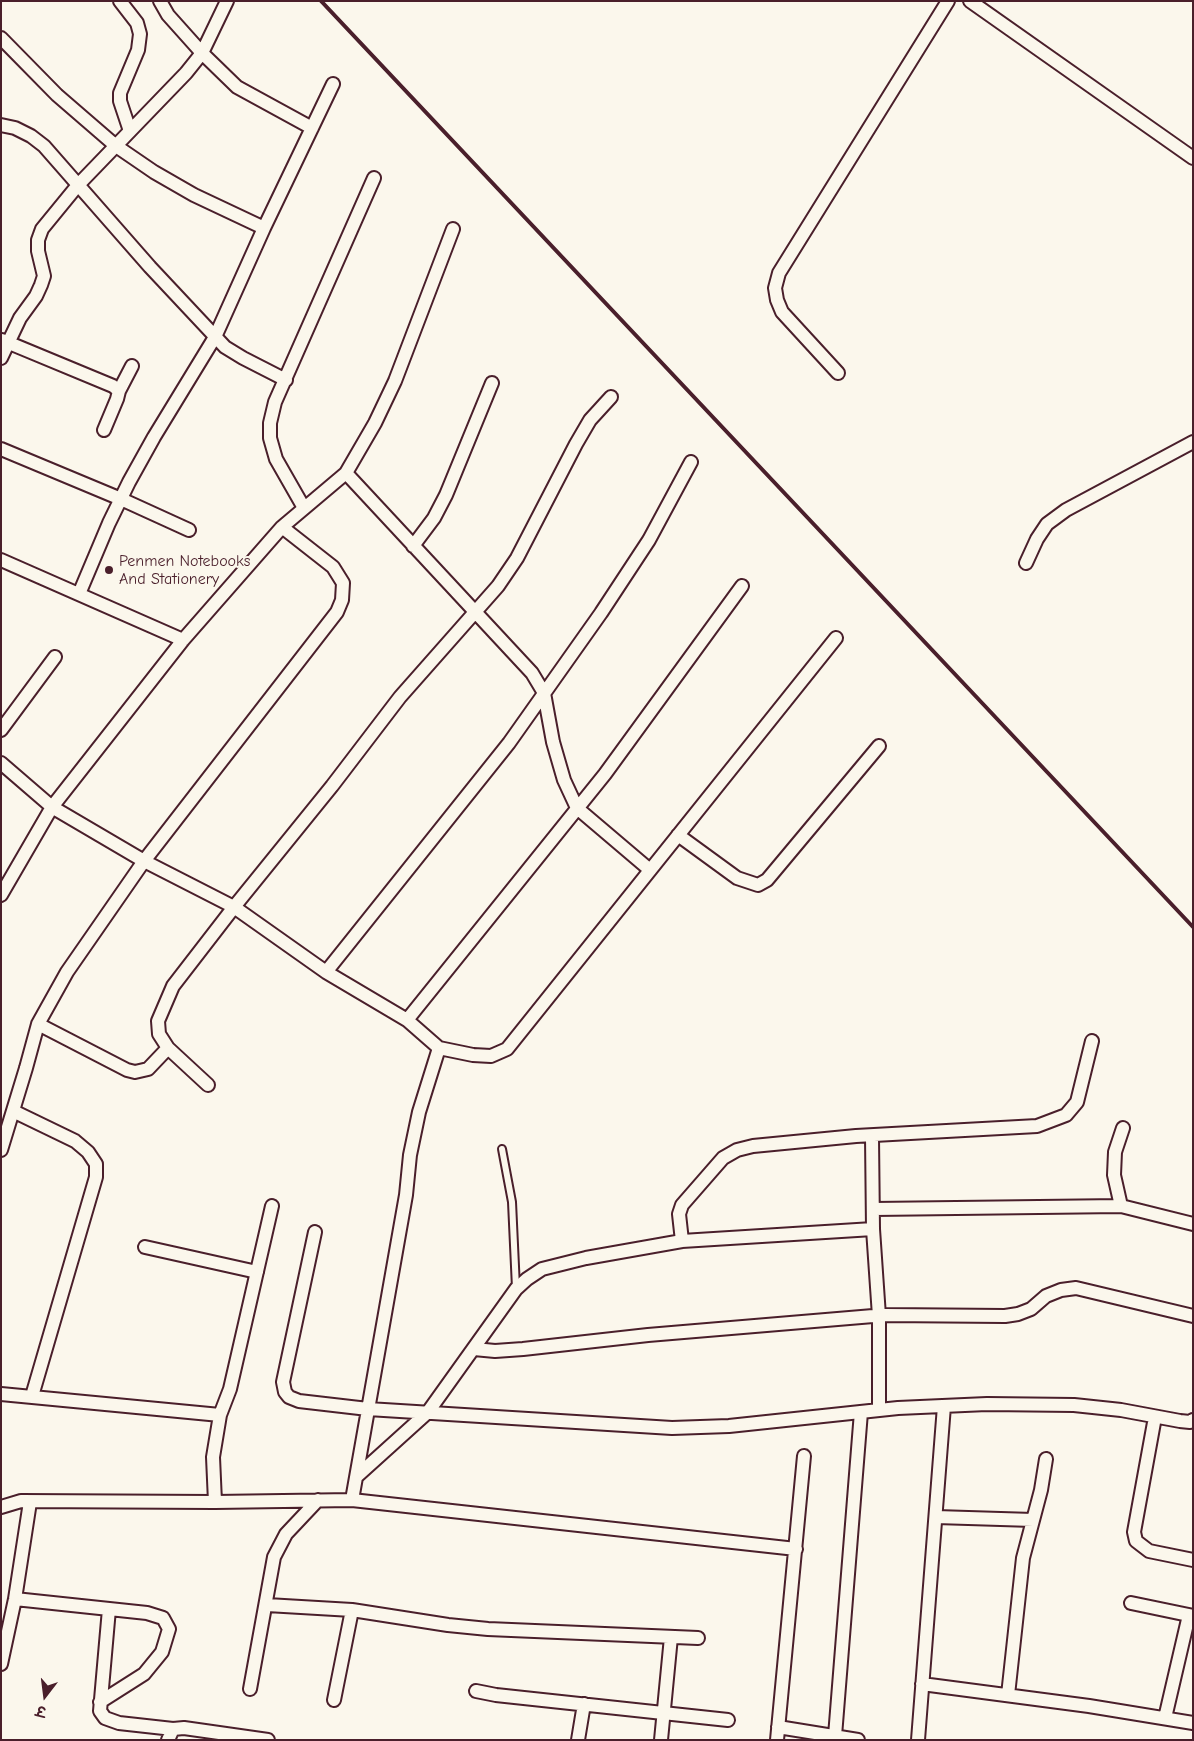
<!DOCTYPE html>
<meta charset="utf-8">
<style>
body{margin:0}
#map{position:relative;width:1194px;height:1741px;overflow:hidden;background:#fbf7ec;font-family:"Comic Neue","Playpen Sans Deva",sans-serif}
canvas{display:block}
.frame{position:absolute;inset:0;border:2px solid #4a1f2b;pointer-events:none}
.north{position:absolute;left:20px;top:1671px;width:50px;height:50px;-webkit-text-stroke:4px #fbf7ec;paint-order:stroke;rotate:195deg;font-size:14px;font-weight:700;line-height:20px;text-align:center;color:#4a1f2b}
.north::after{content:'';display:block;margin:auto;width:18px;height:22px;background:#4a1f2b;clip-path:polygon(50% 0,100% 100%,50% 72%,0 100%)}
</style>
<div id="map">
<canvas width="1194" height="1741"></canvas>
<div class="frame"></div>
<div class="north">उ</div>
</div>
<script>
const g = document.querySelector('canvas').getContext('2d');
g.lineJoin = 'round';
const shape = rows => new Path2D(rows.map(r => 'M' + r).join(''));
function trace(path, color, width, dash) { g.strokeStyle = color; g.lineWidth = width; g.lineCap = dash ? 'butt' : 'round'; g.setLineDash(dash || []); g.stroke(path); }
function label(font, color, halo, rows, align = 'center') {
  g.font = font + ' "Comic Neue",sans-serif'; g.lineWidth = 4; g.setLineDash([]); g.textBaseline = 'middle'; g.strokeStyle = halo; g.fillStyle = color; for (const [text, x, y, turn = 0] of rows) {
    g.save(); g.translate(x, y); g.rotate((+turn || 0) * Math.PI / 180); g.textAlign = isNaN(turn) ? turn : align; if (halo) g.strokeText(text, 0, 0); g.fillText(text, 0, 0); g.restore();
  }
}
const lane = shape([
 [502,1149,512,1202,516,1288]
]);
const street = shape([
 [120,1,137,23,140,34,138,50,120,93,120,101,130,131],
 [160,1,168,15,202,53,237,87,312,128],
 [970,1,1193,158],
 [1,38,57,95,116,146,154,172,194,195,264,228],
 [1,125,15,128,31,136,44,146,150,267,225,347,243,358,286,380],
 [2,340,113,386,119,391,117,399,104,430],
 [1,358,20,318,36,296,41,285,44,276,38,251,38,240,42,229,78,185,186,73,202,53,227,1],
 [838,373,782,312,777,300,775,288,779,273,948,1],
 [119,391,132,366],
 [1,449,121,499,189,530],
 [346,473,532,673,544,693,553,742,564,780,577,808,650,870],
 [304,508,276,459,270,438,270,423,275,402,374,178],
 [413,546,434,518,446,495,492,383],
 [1,560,183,640],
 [1026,563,1037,539,1047,524,1066,510,1193,442],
 [79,594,109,523,129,482,154,437,215,337,264,228,333,84],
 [1,730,55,657],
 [1,763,52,807,144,861,234,907,326,972,407,1020,439,1048,419,1112,410,1155,406,1195,352,1500],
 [678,835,737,878,758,885,767,880,879,746],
 [1,895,52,807,183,640,282,527,346,473,375,423,395,381,453,229],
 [326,972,509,743,601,613,649,540,691,462],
 [407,1020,605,774,742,586],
 [38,1024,127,1070,135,1072,148,1069,168,1048],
 [439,1048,473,1055,491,1056,507,1049,836,638],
 [208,1085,168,1048,159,1034,158,1021,173,986,234,907,332,786,400,697,498,586,517,558,576,444,590,420,611,397],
 [13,1111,75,1141,88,1152,96,1164,96,1177,32,1396],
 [872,1137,873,1229,879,1316,879,1410],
 [1,1150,26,1068,38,1024,67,972,144,861,337,612,342,600,343,583,333,567,282,527],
 [1121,1206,1114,1175,1115,1152,1123,1128],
 [874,1209,1121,1206,1193,1224],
 [315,1232,283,1382,285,1392,289,1397,299,1401,368,1409,672,1428,729,1426,898,1408,987,1404,1074,1405,1121,1410,1180,1421,1190,1422,1193,1420],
 [682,1241,679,1214,682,1205,723,1158,737,1150,753,1146,856,1136,1037,1126,1066,1115,1077,1102,1092,1041],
 [145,1247,257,1272],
 [474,1349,495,1351,523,1349,648,1335,885,1315,1005,1316,1018,1314,1031,1309,1046,1296,1061,1290,1076,1288,1193,1316],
 [1,1394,220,1415],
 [1155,1417,1134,1532,1136,1541,1149,1551,1193,1560],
 [356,1477,428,1412,516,1289,527,1279,542,1269,586,1258,682,1241,873,1229],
 [215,1502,213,1457,220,1415,230,1389,272,1206],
 [1,1507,21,1501,215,1502,352,1500,796,1549],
 [936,1517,1033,1520],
 [15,1599,147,1613,163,1618,169,1629,162,1652,144,1674,100,1702],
 [1131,1603,1193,1616],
 [267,1605,352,1610,448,1625,488,1629,698,1638],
 [109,1609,100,1711,105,1718,119,1723,173,1729],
 [1,1664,15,1599,30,1502],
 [922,1684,1089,1706,1193,1723],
 [250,1689,274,1557,286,1534,318,1500],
 [476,1691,496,1695,728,1720],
 [1008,1695,1023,1558,1041,1490,1046,1459],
 [334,1700,352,1610],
 [1165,1718,1189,1615],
 [778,1727,858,1740],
 [835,1736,861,1412],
 [168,1740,173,1729,184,1728,268,1740],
 [578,1740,584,1704],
 [661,1740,671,1637],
 [777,1740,804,1456],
 [918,1740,944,1406]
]);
trace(lane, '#4a1f2b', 10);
trace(street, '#4a1f2b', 16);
trace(lane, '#fbf7ec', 6);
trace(street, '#fbf7ec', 12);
trace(shape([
 [321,1,1193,927]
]), '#4a1f2b', 4);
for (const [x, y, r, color] of [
 [109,570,5,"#4a1f2b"]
]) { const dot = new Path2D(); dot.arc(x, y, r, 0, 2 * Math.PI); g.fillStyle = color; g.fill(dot); trace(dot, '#fbf7ec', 2); }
label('16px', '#4a1f2b', '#fbf7ec', [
 ["Penmen Notebooks",119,561],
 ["And Stationery",119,579]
], 'left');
</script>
